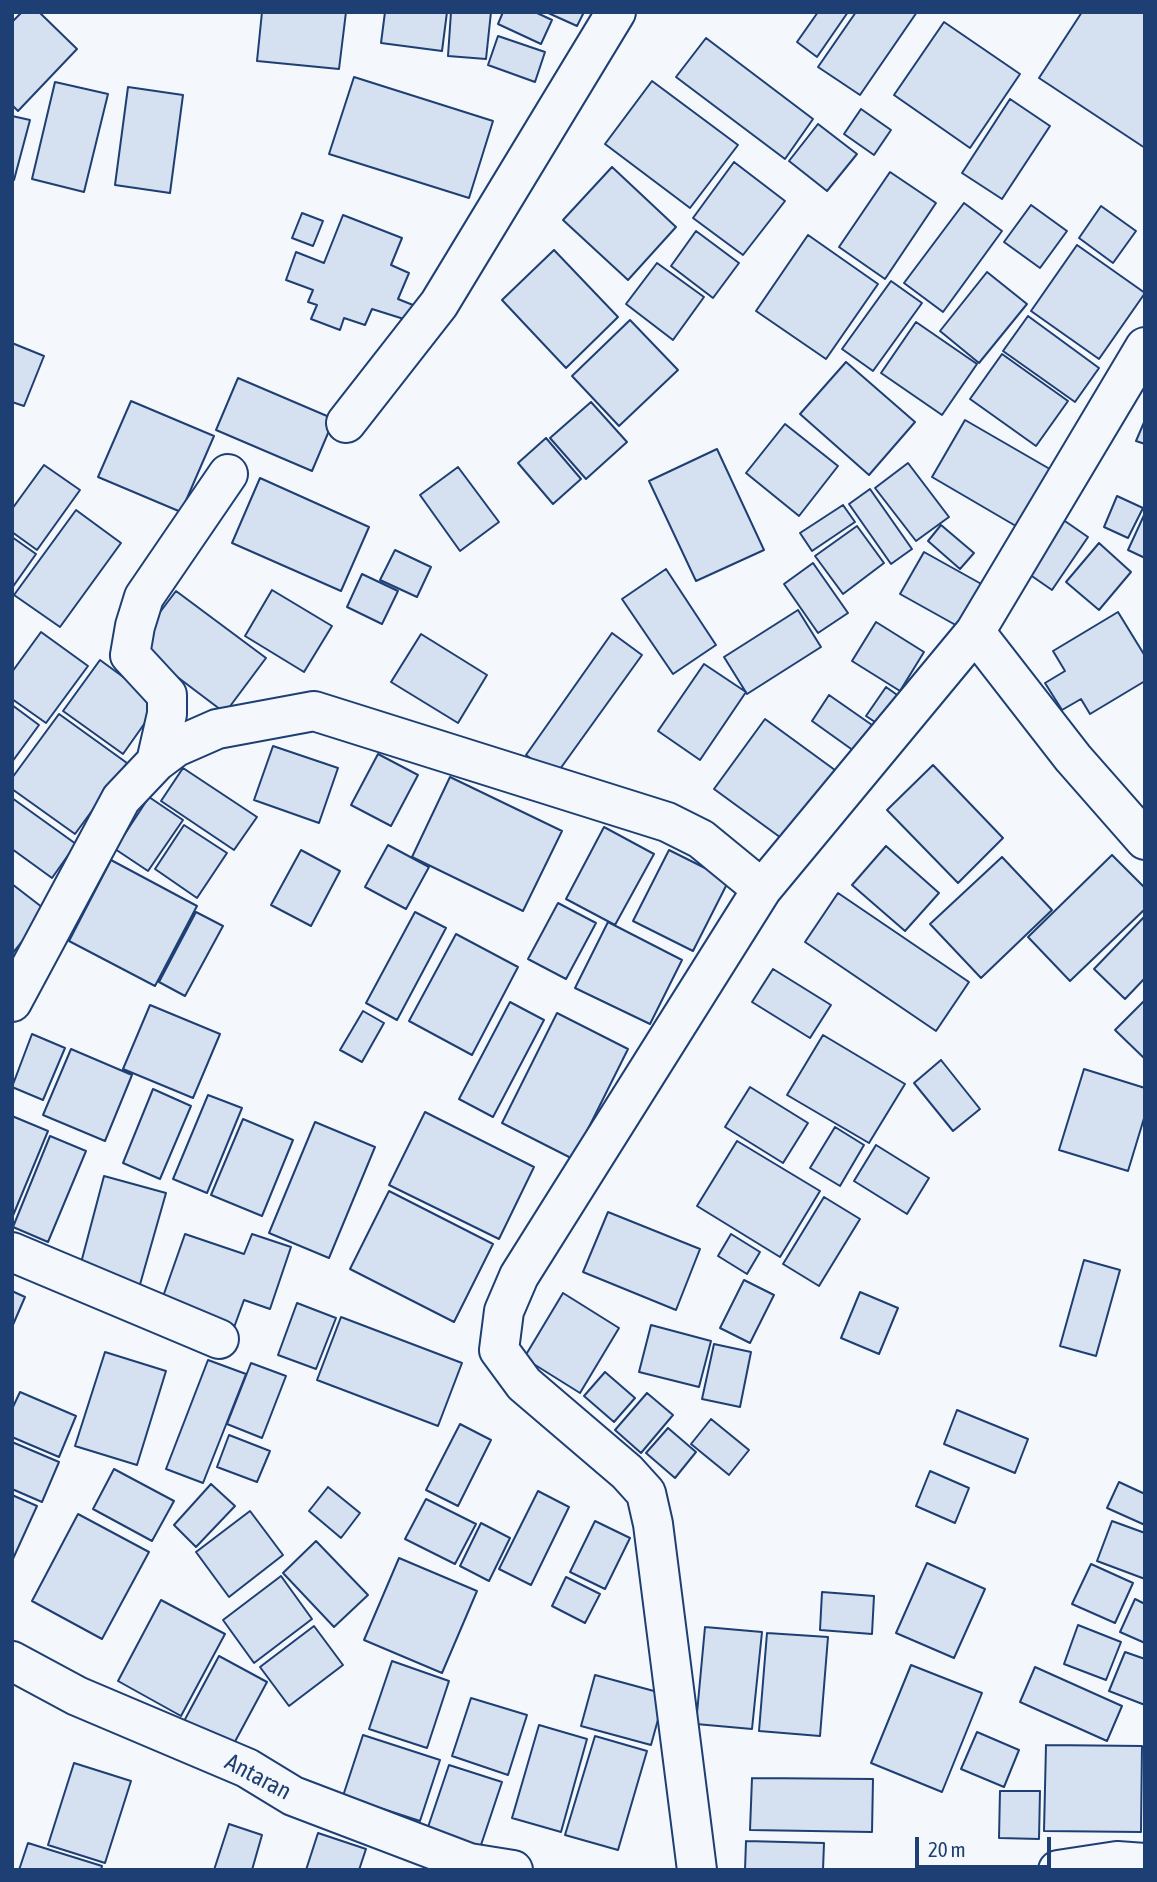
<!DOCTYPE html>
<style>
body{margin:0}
#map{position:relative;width:1157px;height:1882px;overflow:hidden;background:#f4f7fb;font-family:"Asap Condensed",sans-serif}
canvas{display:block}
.frame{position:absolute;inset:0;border:14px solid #1d3f73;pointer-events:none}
.scale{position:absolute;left:915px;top:1837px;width:136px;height:32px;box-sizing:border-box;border:4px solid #1d3f73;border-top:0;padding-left:9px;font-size:21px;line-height:24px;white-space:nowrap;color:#1d3f73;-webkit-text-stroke:5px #f4f7fb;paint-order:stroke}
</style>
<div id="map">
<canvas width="1157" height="1882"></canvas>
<div class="frame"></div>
<div class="scale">20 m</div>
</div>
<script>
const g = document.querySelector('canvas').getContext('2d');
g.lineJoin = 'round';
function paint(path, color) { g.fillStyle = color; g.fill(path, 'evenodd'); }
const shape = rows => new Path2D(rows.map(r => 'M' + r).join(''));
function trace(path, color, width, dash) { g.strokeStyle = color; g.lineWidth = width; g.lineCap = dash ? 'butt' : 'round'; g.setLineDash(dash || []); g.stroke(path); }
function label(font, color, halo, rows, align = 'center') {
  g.font = font + ' "Asap Condensed",sans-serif'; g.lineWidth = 5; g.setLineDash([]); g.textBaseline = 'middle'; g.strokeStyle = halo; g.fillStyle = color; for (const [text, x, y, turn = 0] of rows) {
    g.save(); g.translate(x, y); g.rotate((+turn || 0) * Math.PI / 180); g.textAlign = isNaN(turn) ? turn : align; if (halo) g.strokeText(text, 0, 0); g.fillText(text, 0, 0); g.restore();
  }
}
const building = shape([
 [22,12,39,12,77,49,18,111,12,105,12,22,22,12],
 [262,12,346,12,339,69,257,61,262,12],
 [385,12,447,12,442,51,381,43,385,12],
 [451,12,491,12,486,59,448,56,451,12],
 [503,12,535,12,552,20,541,44,498,24,503,12],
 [546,12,584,12,577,26,546,12],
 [818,12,848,12,817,57,797,42,818,12],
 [856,12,917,12,860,95,818,67,856,12],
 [1082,12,1145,13,1145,148,1039,78,1082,12],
 [944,22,1020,74,970,148,894,95,944,22],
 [498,36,545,52,535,82,488,65,498,36],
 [706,38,813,119,785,159,676,77,706,38],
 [354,77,493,121,469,198,329,154,354,77],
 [652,81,738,145,690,208,605,144,652,81],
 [55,82,108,94,84,192,32,179,55,82],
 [128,87,183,95,170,193,115,185,128,87],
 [1010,99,1050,126,1002,199,962,173,1010,99],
 [861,109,891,130,874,155,844,134,861,109],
 [12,116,30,120,14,180,12,180,12,116],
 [818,124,857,154,827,191,789,161,818,124],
 [734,162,785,201,743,255,693,218,734,162],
 [612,167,676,227,628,280,563,220,612,167],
 [890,172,936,203,885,279,839,247,890,172],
 [964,203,1002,231,943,312,904,283,964,203],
 [1031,205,1067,231,1040,268,1004,242,1031,205],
 [1101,206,1136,231,1113,263,1079,238,1101,206],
 [302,213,323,221,313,246,292,238,302,213],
 [343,215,402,238,391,265,409,273,398,299,413,305,407,320,372,309,365,325,344,318,340,330,311,319,317,305,308,302,313,290,286,280,296,252,324,263,343,215],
 [696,231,739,263,713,298,671,266,696,231],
 [808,235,878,284,826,359,756,311,808,235],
 [1077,245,1145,293,1099,359,1031,311,1077,245],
 [554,250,618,317,566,368,502,300,554,250],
 [657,263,704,297,673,340,626,304,657,263],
 [987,272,1027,304,979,363,940,331,987,272],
 [891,281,922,303,873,371,842,349,891,281],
 [1028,316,1099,368,1075,402,1003,351,1028,316],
 [630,320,678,370,619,426,572,376,630,320],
 [916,322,977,364,942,415,881,373,916,322],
 [12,343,44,356,24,406,12,402,12,343],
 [1002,354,1068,401,1036,446,970,399,1002,354],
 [846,362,915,422,869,475,800,414,846,362],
 [238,378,334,419,312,471,216,430,238,378],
 [131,401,214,436,181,512,98,477,131,401],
 [591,402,627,442,586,479,550,438,591,402],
 [965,420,1055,472,1021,529,932,477,965,420],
 [1145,420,1145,444,1136,441,1145,420],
 [785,424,838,466,799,516,746,473,785,424],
 [546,438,581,479,553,504,518,463,546,438],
 [717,449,764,550,696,581,649,481,717,449],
 [908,463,949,517,916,541,875,488,908,463],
 [44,465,80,490,37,550,12,532,12,509,44,465],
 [458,467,499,522,460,551,420,495,458,467],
 [260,478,369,527,341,591,232,543,260,478],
 [870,489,912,549,891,564,849,504,870,489],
 [1117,496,1143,508,1128,538,1104,527,1117,496],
 [843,505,855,522,812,551,800,533,843,505],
 [76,510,121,543,60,627,14,595,76,510],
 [1145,513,1145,558,1128,550,1145,513],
 [1062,519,1088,537,1052,590,1026,572,1062,519],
 [941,525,974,553,960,569,928,541,941,525],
 [857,526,884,563,843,594,815,556,857,526],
 [12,537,36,554,12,588,12,537],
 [1099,543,1131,572,1099,610,1066,582,1099,543],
 [395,550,431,567,417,597,380,580,395,550],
 [924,552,985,586,961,628,900,594,924,552],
 [813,563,848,613,818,633,784,584,813,563],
 [666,569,716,645,673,674,622,599,666,569],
 [362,574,398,591,382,624,347,607,362,574],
 [272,590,332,626,304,672,245,636,272,590],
 [176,591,266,658,225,713,135,645,176,591],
 [798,610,821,647,747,694,724,657,798,610],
 [1118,612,1145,656,1145,681,1090,714,1081,699,1062,710,1045,683,1065,671,1053,651,1118,612],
 [876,622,924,652,900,691,852,661,876,622],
 [41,632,88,666,46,723,12,699,12,672,41,632],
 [612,633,642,655,555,776,526,755,612,633],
 [421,634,487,675,458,723,391,682,421,634],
 [100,660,159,703,123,754,63,711,100,660],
 [704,664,746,692,700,760,658,731,704,664],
 [886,687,907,702,887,730,866,716,886,687],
 [829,695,872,725,854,751,812,721,829,695],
 [12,705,39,725,12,762,12,705],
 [59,714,127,763,75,834,12,789,12,778,59,714],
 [765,719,839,773,788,843,714,789,765,719],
 [273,746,338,768,319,823,254,800,273,746],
 [378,754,418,775,391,826,351,805,378,754],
 [933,765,1003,838,958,883,887,810,933,765],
 [183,768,257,817,234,850,161,801,183,768],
 [450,777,562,831,523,911,412,857,450,777],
 [149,797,183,820,148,871,115,849,149,797],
 [12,798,76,844,52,878,12,849,12,798],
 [184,825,227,853,197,898,155,869,184,825],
 [604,827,654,854,615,925,566,899,604,827],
 [388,845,429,867,406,909,365,887,388,845],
 [886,846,939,893,905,931,852,885,886,846],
 [301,850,340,871,311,926,271,905,301,850],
 [669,850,729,880,693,951,633,921,669,850],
 [1112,855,1145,888,1145,909,1070,981,1028,937,1112,855],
 [1002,857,1052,910,981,978,930,924,1002,857],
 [111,860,197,906,155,986,69,941,111,860],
 [12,884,47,911,12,954,12,884],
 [838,893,969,982,936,1031,805,942,838,893],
 [558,903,596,923,566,979,528,959,558,903],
 [196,912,223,926,185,996,159,982,196,912],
 [415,912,446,928,397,1020,366,1003,415,912],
 [1145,916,1145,978,1125,999,1094,969,1145,916],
 [608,922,682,960,650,1024,575,988,608,922],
 [456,934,518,967,472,1055,409,1021,456,934],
 [773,969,831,1005,810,1038,752,1002,773,969],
 [1145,1000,1145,1059,1115,1030,1145,1000],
 [510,1002,544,1020,493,1117,459,1099,510,1002],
 [150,1005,220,1034,193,1098,123,1069,150,1005],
 [363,1011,384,1023,362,1062,340,1050,363,1011],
 [557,1013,628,1049,573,1159,502,1123,557,1013],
 [32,1034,65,1048,43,1100,12,1087,32,1034],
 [823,1035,905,1084,869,1143,787,1095,823,1035],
 [71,1049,132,1075,105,1141,43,1115,71,1049],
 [941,1060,980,1109,953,1131,914,1083,941,1060],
 [1084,1069,1145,1088,1145,1115,1128,1171,1059,1150,1084,1069],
 [750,1087,808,1123,783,1163,725,1127,750,1087],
 [153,1089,191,1106,160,1179,123,1163,153,1089],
 [208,1095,242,1108,207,1193,173,1179,208,1095],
 [425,1112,534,1167,499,1239,389,1185,425,1112],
 [12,1116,48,1131,12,1218,12,1116],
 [243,1119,293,1140,262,1216,211,1195,243,1119],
 [315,1122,375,1147,329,1258,269,1233,315,1122],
 [835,1127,864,1145,840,1186,810,1168,835,1127],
 [50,1136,86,1151,48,1242,13,1227,50,1136],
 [737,1141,820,1191,780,1257,697,1206,737,1141],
 [876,1145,929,1178,907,1214,854,1181,876,1145],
 [104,1176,166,1193,137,1295,77,1278,104,1176],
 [389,1191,493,1244,454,1322,350,1269,389,1191],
 [824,1197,860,1219,819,1286,783,1264,824,1197],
 [608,1212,700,1249,676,1310,583,1272,608,1212],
 [185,1234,244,1254,252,1234,291,1247,270,1309,244,1300,232,1333,159,1308,185,1234],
 [731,1234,760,1252,747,1274,718,1256,731,1234],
 [1084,1260,1120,1270,1096,1356,1060,1346,1084,1260],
 [744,1280,774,1295,750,1343,720,1328,744,1280],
 [12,1291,25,1297,12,1327,12,1291],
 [860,1292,898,1308,879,1354,841,1338,860,1292],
 [563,1293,619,1328,580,1393,524,1358,563,1293],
 [297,1303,336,1318,316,1369,278,1355,297,1303],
 [341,1317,462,1363,438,1426,317,1380,341,1317],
 [651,1325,711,1341,699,1387,639,1372,651,1325],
 [714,1344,751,1352,740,1407,702,1399,714,1344],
 [105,1352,166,1371,137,1465,75,1446,105,1352],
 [208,1360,246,1374,203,1483,166,1469,208,1360],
 [251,1363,286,1376,262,1438,227,1424,251,1363],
 [605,1372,635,1398,614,1422,584,1396,605,1372],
 [20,1392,76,1416,59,1457,12,1437,12,1409,20,1392],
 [647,1393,673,1415,641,1453,615,1430,647,1393],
 [957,1410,1028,1439,1015,1473,944,1444,957,1410],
 [711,1419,749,1450,729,1475,691,1444,711,1419],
 [460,1424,491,1440,458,1506,426,1490,460,1424],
 [668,1428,696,1452,675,1478,646,1453,668,1428],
 [229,1435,270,1451,257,1482,217,1467,229,1435],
 [12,1442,59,1462,42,1502,12,1489,12,1442],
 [114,1469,174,1501,152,1541,93,1509,114,1469],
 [930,1471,969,1488,955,1523,916,1506,930,1471],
 [1119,1482,1145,1494,1145,1525,1107,1508,1119,1482],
 [211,1484,235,1506,196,1547,174,1525,211,1484],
 [328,1487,360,1513,341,1538,309,1511,328,1487],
 [538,1491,569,1507,531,1585,499,1569,538,1491],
 [12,1495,37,1506,12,1561,12,1495],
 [426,1499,476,1524,455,1564,405,1539,426,1499],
 [250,1511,283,1555,229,1597,196,1552,250,1511],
 [78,1514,149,1552,102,1639,32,1601,78,1514],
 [595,1521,630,1538,605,1589,570,1572,595,1521],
 [1112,1521,1145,1533,1145,1579,1097,1561,1112,1521],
 [481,1523,510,1538,489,1581,460,1566,481,1523],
 [316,1541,368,1595,334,1627,283,1573,316,1541],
 [399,1558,477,1591,442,1673,364,1640,399,1558],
 [927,1563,985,1589,954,1658,896,1633,927,1563],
 [1091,1564,1133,1583,1115,1623,1072,1604,1091,1564],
 [281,1576,312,1619,254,1663,223,1620,281,1576],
 [566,1577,600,1594,585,1623,552,1606,566,1577],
 [822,1592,874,1596,872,1634,820,1630,822,1592],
 [1135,1599,1145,1604,1145,1643,1120,1632,1135,1599],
 [161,1600,225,1634,181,1716,118,1681,161,1600],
 [1078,1625,1121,1642,1106,1680,1064,1664,1078,1625],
 [314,1626,343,1665,289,1706,260,1667,314,1626],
 [705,1627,762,1632,752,1729,696,1724,705,1627],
 [767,1633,828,1637,820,1736,759,1731,767,1633],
 [1125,1652,1145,1659,1145,1705,1109,1691,1125,1652],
 [219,1656,267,1682,231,1749,183,1723,219,1656],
 [392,1661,449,1681,427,1748,369,1729,392,1661],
 [911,1665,982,1693,942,1792,871,1763,911,1665],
 [1035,1667,1122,1706,1107,1741,1020,1702,1035,1667],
 [595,1675,665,1694,651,1745,581,1726,595,1675],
 [471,1698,527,1715,508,1775,452,1756,471,1698],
 [539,1725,587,1739,561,1832,512,1818,539,1725],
 [977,1732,1019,1750,1004,1787,961,1769,977,1732],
 [363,1735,440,1760,420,1821,343,1796,363,1735],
 [595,1736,647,1751,618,1850,565,1835,595,1736],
 [1046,1745,1142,1746,1141,1832,1044,1831,1046,1745],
 [74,1763,131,1781,105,1863,48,1845,74,1763],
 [449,1765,502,1782,479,1851,426,1833,449,1765],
 [752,1778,873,1779,872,1832,750,1830,752,1778],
 [1000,1791,1040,1791,1039,1839,999,1838,1000,1791],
 [229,1824,262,1835,252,1870,214,1870,229,1824],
 [318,1833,366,1849,359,1870,306,1870,318,1833],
 [746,1841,824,1843,823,1870,745,1870,746,1841],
 [28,1843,102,1866,101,1870,19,1870,28,1843]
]);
paint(building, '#d5e0f0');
trace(building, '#1d3f73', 2);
const street = shape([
 [346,423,439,304,616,12],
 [975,632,1073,758,1145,840],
 [156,762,167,714,167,695,130,655,135,626,144,597,228,474],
 [12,1002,121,799,156,762,176,747,217,729,314,711,667,822,701,839,762,889],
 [12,1252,219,1339],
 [12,1661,77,1696,247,1768,293,1796,469,1863,513,1870],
 [697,1870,653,1524,646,1493,627,1472,524,1384,499,1350,504,1311,519,1276,762,889,975,632,1145,347],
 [1058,1870,1117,1861,1145,1863]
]);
trace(street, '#1d3f73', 42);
trace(street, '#f4f7fb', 38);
label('24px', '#1d3f73', '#f4f7fb', [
 ["Antaran",258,1777,28]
]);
</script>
